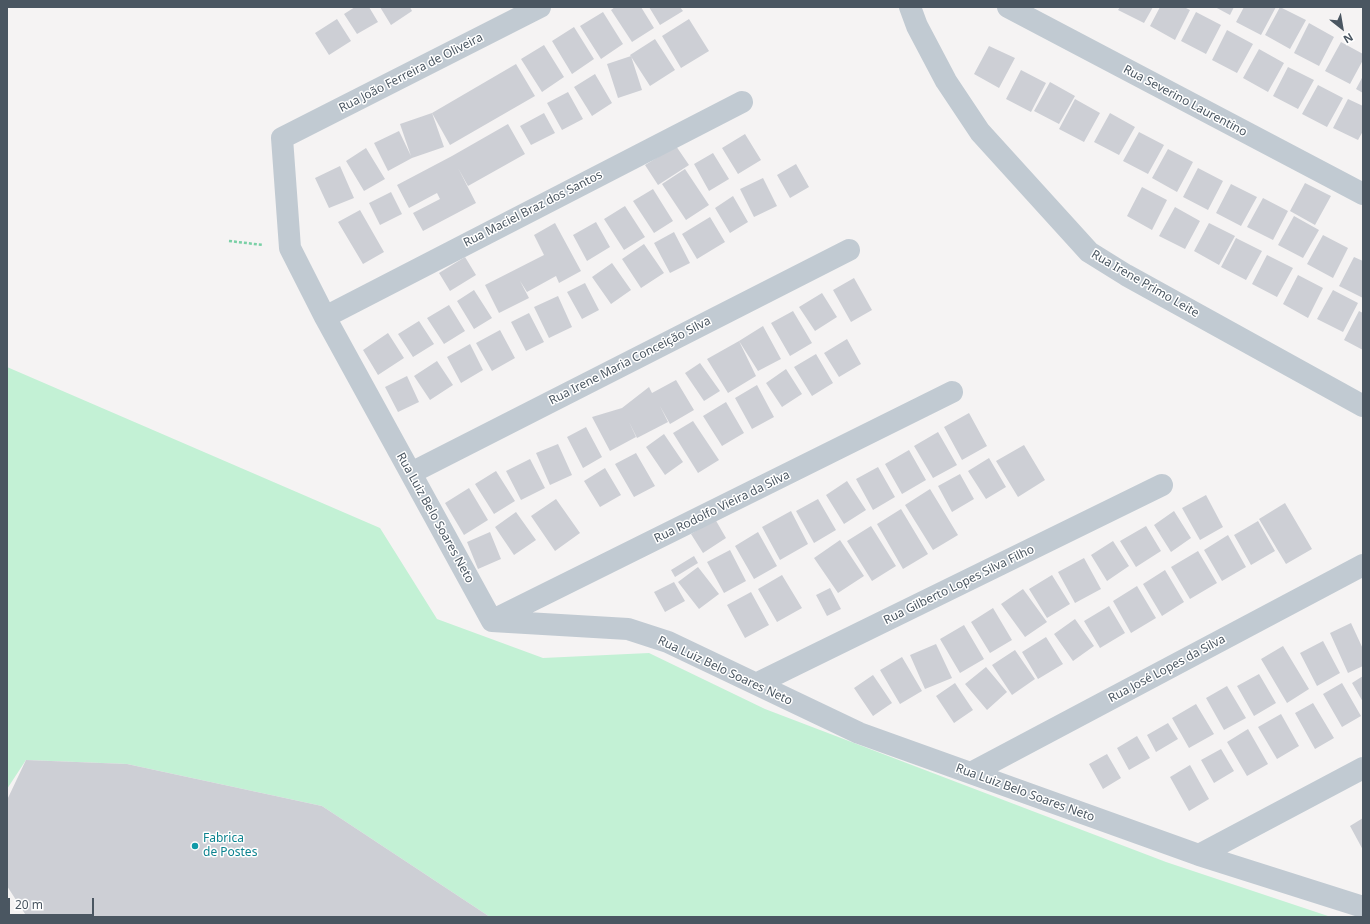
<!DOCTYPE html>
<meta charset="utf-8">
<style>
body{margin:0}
#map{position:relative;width:1370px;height:924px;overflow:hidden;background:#f5f3f3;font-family:"Noto Sans",sans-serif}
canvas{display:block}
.frame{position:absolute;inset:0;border:8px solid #4a5661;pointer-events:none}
.north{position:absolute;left:1322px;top:8px;width:40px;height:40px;-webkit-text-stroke:3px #fff;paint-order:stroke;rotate:149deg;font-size:11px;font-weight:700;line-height:16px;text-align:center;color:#4a5661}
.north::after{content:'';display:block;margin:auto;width:14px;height:18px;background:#4a5661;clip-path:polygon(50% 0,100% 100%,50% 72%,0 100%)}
.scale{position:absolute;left:8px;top:898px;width:86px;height:18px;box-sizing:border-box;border:2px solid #4a5661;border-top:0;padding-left:5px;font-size:12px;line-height:14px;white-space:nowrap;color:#4a5661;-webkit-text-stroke:3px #fff;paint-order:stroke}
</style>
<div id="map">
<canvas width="1370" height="924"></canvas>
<div class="frame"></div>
<div class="north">N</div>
<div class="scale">20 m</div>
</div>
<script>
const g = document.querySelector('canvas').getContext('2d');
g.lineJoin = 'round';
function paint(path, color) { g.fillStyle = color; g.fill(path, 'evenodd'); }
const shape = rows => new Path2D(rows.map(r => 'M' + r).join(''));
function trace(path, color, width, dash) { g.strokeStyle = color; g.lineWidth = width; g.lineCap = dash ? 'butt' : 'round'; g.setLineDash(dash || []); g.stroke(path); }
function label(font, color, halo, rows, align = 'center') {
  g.font = font + ' "Noto Sans",sans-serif'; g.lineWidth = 3; g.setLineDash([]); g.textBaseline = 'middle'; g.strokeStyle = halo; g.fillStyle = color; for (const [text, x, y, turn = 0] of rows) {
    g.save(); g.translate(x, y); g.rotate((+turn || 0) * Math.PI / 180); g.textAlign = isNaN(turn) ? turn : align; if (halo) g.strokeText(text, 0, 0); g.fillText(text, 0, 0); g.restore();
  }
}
paint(shape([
 [7,367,380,528,437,619,543,658,649,653,765,709,1166,862,1331,917,490,917,322,806,127,764,26,760,7,789]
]), '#c3f1d5');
paint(shape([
 [355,7,369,7,378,22,357,34,344,14],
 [380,7,410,7,412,11,391,25],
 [615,7,641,7,654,28,632,42,611,10],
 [649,7,680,7,683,11,660,25],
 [1120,7,1153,7,1144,23,1118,10],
 [1160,7,1184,7,1190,10,1175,40,1150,26],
 [1215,7,1234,7,1230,15],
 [1244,7,1276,7,1261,35,1236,22],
 [1280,7,1306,20,1290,49,1265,35],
 [603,12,623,44,601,59,580,26],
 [1196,12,1221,25,1206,54,1181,41],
 [337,19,351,41,329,55,315,33],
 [689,19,709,51,681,68,662,36],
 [1309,23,1334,37,1319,66,1294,53],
 [574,27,594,59,572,74,552,41],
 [1227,30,1253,44,1237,73,1212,60],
 [655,39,675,70,650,86,630,55],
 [1341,42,1363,54,1363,60,1350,84,1325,71],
 [544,45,564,77,542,92,521,59],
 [989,46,1015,58,999,88,974,74],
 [1259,49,1284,63,1268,92,1243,78],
 [631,56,642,90,618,98,607,64],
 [516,64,535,96,450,145,432,113],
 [1288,67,1314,80,1298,109,1273,96],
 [1021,70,1046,83,1031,112,1006,99],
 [595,74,612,103,592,116,574,87],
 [1363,76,1363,93,1356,89],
 [1050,82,1075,96,1059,124,1034,111],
 [1318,85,1343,98,1327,127,1302,114],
 [568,92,583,119,562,130,547,103],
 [1075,99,1100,113,1084,142,1059,129],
 [1348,99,1363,106,1363,131,1358,140,1333,128],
 [432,113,444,147,412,158,388,171,374,143,399,131,411,156,400,124],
 [544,113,555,133,531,145,520,126],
 [1110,113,1135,127,1119,155,1094,142],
 [508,124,525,154,468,186,458,168,476,203,423,231,413,213,440,199,437,193,409,208,397,185,452,156],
 [1139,132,1164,145,1148,174,1123,161],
 [745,134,761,160,738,174,722,148],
 [676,146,689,165,658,185,645,165],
 [366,148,385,179,364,191,346,161],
 [1168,149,1193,162,1177,192,1152,178],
 [713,153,729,179,709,191,694,164],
 [796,164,809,187,790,198,777,175],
 [340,166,354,198,329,208,315,178],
 [1198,168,1223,181,1208,210,1183,197],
 [685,169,709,205,686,220,662,184],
 [763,178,777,206,754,217,740,189],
 [1305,183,1331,196,1315,225,1290,211],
 [1231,184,1257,197,1241,226,1216,213],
 [1142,187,1167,200,1152,230,1127,216],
 [653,189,673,221,654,233,633,201],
 [391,192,402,214,380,225,369,203],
 [733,196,748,222,730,233,715,208],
 [1263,198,1288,211,1273,240,1247,227],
 [625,206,645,237,624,250,604,219],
 [1175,207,1200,221,1185,249,1159,236],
 [360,210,384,252,363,264,338,222],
 [1294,216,1319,230,1303,258,1278,245],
 [710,217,725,242,697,259,682,234],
 [596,222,610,247,587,261,573,235],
 [555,223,581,271,559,283,556,276,527,292,520,281,529,298,499,313,485,285,544,255,534,235],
 [1209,223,1235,236,1219,265,1194,251],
 [674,232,690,263,670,273,654,243],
 [1323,235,1348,248,1333,278,1307,264],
 [1236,238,1262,251,1246,280,1221,267],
 [644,244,664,273,641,288,622,259],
 [1267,255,1293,268,1277,297,1252,284],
 [465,257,476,275,450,291,439,273],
 [1354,257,1363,261,1363,298,1339,286],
 [612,263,631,290,611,304,592,277],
 [1298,275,1323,288,1308,318,1283,304],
 [854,278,872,310,851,322,833,290],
 [585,283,599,310,582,319,567,292],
 [474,290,492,318,474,329,457,301],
 [1333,290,1358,303,1343,332,1317,319],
 [822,293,837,317,815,331,799,307],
 [558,296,572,327,549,338,534,307],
 [449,305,465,331,444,344,427,318],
 [793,311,812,343,790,356,771,323],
 [1359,311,1363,313,1363,350,1344,340],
 [529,313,544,342,526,351,511,322],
 [419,321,434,344,413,357,398,334],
 [763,326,781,359,758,371,739,341],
 [500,330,515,358,492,371,476,343],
 [388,333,404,358,378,375,363,350],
 [847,339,861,364,839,377,824,353],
 [739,341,756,376,728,393,707,359],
 [470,344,483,370,461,383,447,357],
 [816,354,833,383,812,396,794,367],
 [437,361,453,385,430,400,414,376],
 [700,363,720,391,704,401,685,373],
 [786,369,802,394,782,407,766,383],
 [407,376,419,402,398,412,385,387],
 [676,380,694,410,670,424,660,406,668,422,637,438,629,422,636,437,610,451,592,417,622,408,649,387,652,393],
 [757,385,774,417,752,429,735,398],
 [726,402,744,433,722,446,703,416],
 [969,413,987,446,962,460,944,427],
 [693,421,719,460,698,473,673,433],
 [586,427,602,457,583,468,567,437],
 [938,432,957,465,933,478,914,446],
 [664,434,683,462,665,475,646,447],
 [558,444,572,475,550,485,536,453],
 [1024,445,1045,480,1018,497,996,461],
 [909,450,926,480,902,494,885,464],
 [636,453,655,486,634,497,615,464],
 [989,458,1006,487,986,499,968,471],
 [530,459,545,488,521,500,506,471],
 [878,467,895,497,873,510,856,479],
 [605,468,621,495,600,507,584,481],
 [496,471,515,501,494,514,475,484],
 [960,474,974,499,952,512,938,486],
 [847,481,866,510,844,524,826,495],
 [469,488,488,520,464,535,445,503],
 [930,489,958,535,933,550,905,505],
 [1206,495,1223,527,1200,540,1182,508],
 [556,499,580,533,555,551,531,516],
 [818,499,836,530,814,543,796,511],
 [1285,503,1312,549,1286,564,1259,519],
 [901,509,928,554,903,569,877,524],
 [791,511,808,544,780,560,762,527],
 [1174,511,1191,538,1171,552,1154,525],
 [516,512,536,540,514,555,495,527],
 [715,519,726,538,703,553,691,534],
 [1258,521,1275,551,1251,565,1234,535],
 [871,526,896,566,872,581,847,541],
 [1146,526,1161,551,1136,567,1120,541],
 [490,532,501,559,478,569,467,542],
 [758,532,777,566,754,579,735,546],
 [1228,535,1246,567,1222,581,1204,550],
 [840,540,864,576,838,593,814,558],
 [1113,541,1129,566,1107,581,1091,555],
 [730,550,746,581,724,593,707,562],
 [1198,551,1217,583,1190,599,1171,567],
 [694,556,698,563,675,577,671,570],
 [1084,558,1101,589,1075,603,1058,572],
 [698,567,719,594,699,609,678,582],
 [1165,570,1184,602,1162,616,1143,584],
 [782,575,802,608,777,622,758,589],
 [1052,575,1070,604,1047,618,1029,589],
 [674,582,685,601,665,612,654,592],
 [1137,586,1156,618,1131,633,1113,601],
 [830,588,841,609,827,616,816,595],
 [1023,589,1047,622,1025,637,1001,604],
 [751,592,769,625,745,638,727,605],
 [1109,606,1125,633,1100,648,1084,621],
 [993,608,1012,640,990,653,971,622],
 [1075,619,1094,646,1073,661,1054,634],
 [1351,623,1363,649,1363,666,1348,673,1330,633],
 [964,625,984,659,960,673,940,639],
 [1046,637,1063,664,1038,679,1022,652],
 [1323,641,1340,673,1317,686,1300,653],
 [936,644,952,678,925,689,910,655],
 [1283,646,1309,689,1287,703,1261,659],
 [1015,650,1035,679,1012,695,992,665],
 [902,657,922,691,900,704,880,670],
 [986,667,1007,692,987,710,965,684],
 [1259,674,1276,703,1254,716,1237,686],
 [873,675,892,703,873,716,854,688],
 [1363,676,1363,702,1352,683],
 [955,683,973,710,954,723,936,696],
 [1342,683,1361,716,1342,727,1323,694],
 [1227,686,1246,718,1224,730,1206,698],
 [1313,703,1334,738,1315,749,1295,713],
 [1196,704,1214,734,1189,748,1172,718],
 [1281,714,1299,746,1277,759,1258,727],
 [1168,723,1178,739,1156,752,1147,735],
 [1248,729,1268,764,1247,776,1227,742],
 [1137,736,1150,758,1129,770,1117,748],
 [1221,749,1234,771,1214,783,1201,760],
 [1107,754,1121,778,1103,789,1089,764],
 [26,760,127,764,322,806,490,917,27,917,7,886,7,800],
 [1190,765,1209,799,1189,811,1170,777],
 [1363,818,1363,850,1350,826]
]), '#cdcfd5');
trace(shape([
 [229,241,263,245]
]), '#7ad0a6', 2.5, [3, 2]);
trace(shape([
 [540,7,282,138,290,248,325,317,492,621,628,629,668,642,859,733,1199,855,1363,907],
 [910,7,917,26,946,81,980,132,1089,252,1126,275,1363,406],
 [1008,7,1363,194],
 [325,317,742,102],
 [411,473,849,250],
 [493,620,952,392],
 [756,684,1162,485],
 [971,773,1363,565],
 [1199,855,1363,768]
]), '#c1cad2', 22);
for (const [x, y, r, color] of [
 [195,846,4,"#0f9aa8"]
]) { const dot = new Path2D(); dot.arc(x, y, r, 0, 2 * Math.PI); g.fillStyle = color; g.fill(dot); trace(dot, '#fff', 1.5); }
label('12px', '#4a5661', '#fff', [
 ["Rua João Ferreira de Oliveira",411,73,-27],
 ["Rua Severino Laurentino",1185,101,28],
 ["Rua Maciel Braz dos Santos",533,209,-27],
 ["Rua Irene Primo Leite",1145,284,30],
 ["Rua Irene Maria Conceição Silva",630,361,-27],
 ["Rua Rodolfo Vieira da Silva",722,507,-26],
 ["Rua Luiz Belo Soares Neto",435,518,61],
 ["Rua Gilberto Lopes Silva Filho",959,585,-26],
 ["Rua José Lopes da Silva",1167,669,-28],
 ["Rua Luiz Belo Soares Neto",725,671,25],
 ["Rua Luiz Belo Soares Neto",1025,793,20]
]);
label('12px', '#0d838f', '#fff', [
 ["Fabrica",203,839],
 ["de Postes",203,853]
], 'left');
</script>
